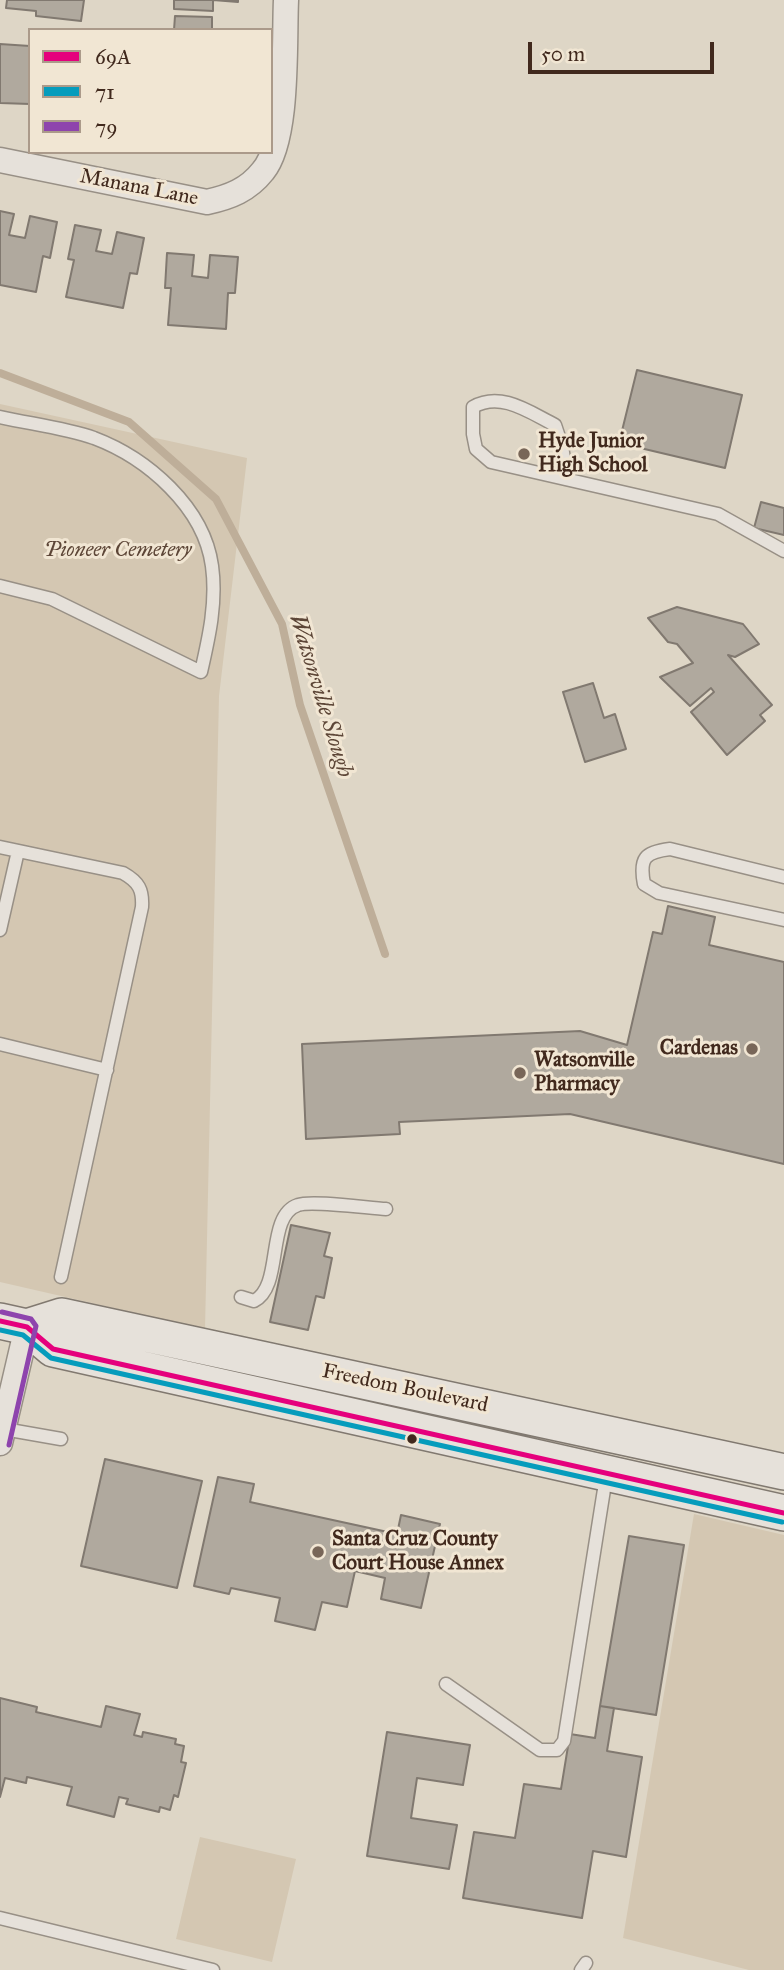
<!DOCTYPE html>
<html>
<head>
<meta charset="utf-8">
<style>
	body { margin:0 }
	#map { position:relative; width:784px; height:1970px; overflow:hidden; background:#ded6c6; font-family:"IM FELL Great Primer",serif }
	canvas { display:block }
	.legend { position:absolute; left:28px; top:28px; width:245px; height:126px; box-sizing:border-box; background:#f1e6d3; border:2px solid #ab9a8a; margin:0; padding:9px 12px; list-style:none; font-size:21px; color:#41291d }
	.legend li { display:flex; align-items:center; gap:14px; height:35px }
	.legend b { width:35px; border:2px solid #ab9a8a }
	.scale { position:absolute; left:528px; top:42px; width:186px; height:32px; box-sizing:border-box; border:4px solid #41291d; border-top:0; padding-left:9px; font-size:21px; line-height:24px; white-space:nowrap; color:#41291d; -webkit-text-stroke:5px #f1e6d3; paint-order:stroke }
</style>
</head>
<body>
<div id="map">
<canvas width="784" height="1970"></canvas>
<ul class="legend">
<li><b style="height:9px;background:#e5007d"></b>69A</li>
<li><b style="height:9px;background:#069cbc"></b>71</li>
<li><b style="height:9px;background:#8e44ad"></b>79</li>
</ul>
<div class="scale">50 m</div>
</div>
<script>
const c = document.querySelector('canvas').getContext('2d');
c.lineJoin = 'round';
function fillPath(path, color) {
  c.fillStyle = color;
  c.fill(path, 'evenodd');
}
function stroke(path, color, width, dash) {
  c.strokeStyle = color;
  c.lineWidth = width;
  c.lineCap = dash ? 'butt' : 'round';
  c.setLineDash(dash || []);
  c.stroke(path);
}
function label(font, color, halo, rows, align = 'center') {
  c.font = font + ' "IM FELL Great Primer",serif';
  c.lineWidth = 6;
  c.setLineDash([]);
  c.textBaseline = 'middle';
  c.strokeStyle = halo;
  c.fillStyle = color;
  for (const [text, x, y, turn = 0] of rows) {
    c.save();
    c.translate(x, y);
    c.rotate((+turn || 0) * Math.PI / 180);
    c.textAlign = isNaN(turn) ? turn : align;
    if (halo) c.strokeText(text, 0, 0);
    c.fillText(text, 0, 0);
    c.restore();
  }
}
const green = new Path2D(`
	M0,404L247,458L219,696L205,1329L0,1282Z
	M694,1514L784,1535V1970H749L623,1938Z
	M200,1837L296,1859L272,1962L176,1939Z`);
const stream = new Path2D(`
	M0,373L129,422L216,499L282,624L300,705L385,954`);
const building = new Path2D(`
	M7,0H84L81,21L36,16V11L6,8Z
	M174,0H238V2L213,0V11L174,9Z
	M175,16L212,17V29L230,30H174Z
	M0,44L30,46V104L0,103Z
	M0,211L14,214L9,235L25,238L30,216L57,222L50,258L43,256L36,292L0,285Z
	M75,225L101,230L96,251L112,254L117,232L144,238L137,274L130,273L123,308L66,297L74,260L68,259Z
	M167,253L194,255L192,276L208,278L210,255L238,257L235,293H228L226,329L168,325L171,288H165Z
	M637,370L742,395L725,468L619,443Z
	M761,502L784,508V535L754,528Z
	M677,607L743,624L759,644L735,657L728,655L772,705L760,715L765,721L727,755L691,712L714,692L711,688L690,706L660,677L693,663L677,644L668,642L648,618Z
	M593,683L604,718L615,714L626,749L585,762L563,692Z
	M668,906L715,917L709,945L784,962V1164L570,1114L399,1122L400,1134L306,1139L302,1044L580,1031L627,1045L653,932L662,934Z
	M291,1225L330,1233L324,1256L332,1258L324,1298L316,1296L308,1330L270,1322Z
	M105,1459L202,1481L177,1588L81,1566Z
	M218,1477L254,1484L250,1502L397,1534L401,1515L440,1524L421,1608L381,1599L385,1578L355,1571L347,1607L322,1602L315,1630L275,1621L280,1598L231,1588L229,1594L194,1586Z
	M629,1536L684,1545L656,1715L600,1706Z
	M0,1698L37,1707L36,1712L101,1727L106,1706L140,1714L134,1735L142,1737L143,1732L176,1739L175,1744L184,1746L181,1762L186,1763L178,1797L174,1795L170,1810L160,1807L159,1812L126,1804L128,1799L119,1797L114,1817L67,1805L72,1787L27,1777L26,1783L5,1778L0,1797Z
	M600,1706L614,1708L607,1751L642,1757L626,1857L593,1851L582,1918L463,1898L474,1832L515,1838L524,1784L561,1789L570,1734L595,1738Z
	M387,1732L470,1745L463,1785L417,1778L411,1818L457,1825L449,1869L367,1856Z`);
const lane = new Path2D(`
	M0,417C31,424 65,428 94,438C147,458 204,507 212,566C217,602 209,637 201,672L52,599L0,586
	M567,479L562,446L555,425C529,412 501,391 473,407V434L476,449L491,462L718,514L784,551
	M0,847L123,873C139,882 143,890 142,907L61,1277
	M784,877L670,849C645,852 639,858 644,884L659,893L784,920
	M0,930L18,851
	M0,1044L107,1070
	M241,1297L254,1301C284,1286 265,1216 298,1205C311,1200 368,1208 386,1209
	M4,1429L61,1439
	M446,1684L540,1750H557L564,1741L606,1477
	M0,1918L213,1970
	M581,1970L586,1963`);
const street = new Path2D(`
	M0,160L207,202C230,197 248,190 263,171C289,140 284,42 286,0
	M0,1443L27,1327`);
const secondary = new Path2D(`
	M0,1321L27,1327L53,1349L784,1513
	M27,1327L62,1316L784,1472`);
const bus1 = new Path2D(`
	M0,1321L27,1327L53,1349L784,1513`);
const bus2 = new Path2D(`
	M0,1330L23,1335L51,1358L782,1522`);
const bus3 = new Path2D(`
	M2,1312L31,1319L36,1326L9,1445`);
const markers = [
	[524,454,7,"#786658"],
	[752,1049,7,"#786658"],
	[520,1073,7,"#786658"],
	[412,1439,6,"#41291d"],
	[318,1552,7,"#786658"]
];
const streetNames = [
	["Manana Lane",139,188,11],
	["Freedom Boulevard",405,1389,12]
];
const poiNames = [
	["Hyde Junior",538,442],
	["High School",538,466],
	["Cardenas",738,1049,"right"],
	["Watsonville",534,1061],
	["Pharmacy",534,1085],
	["Santa Cruz County",332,1540],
	["Court House Annex",332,1564]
];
const parkNames = [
	["Pioneer Cemetery",118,551]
];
const waterNames = [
	["Watsonville Slough",320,696,73]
];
fillPath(green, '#d4c7b2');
stroke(stream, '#beae99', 8);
fillPath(building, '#b0a99e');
stroke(building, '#817970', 2);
stroke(lane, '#989086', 15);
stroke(street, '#989086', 27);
stroke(secondary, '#817970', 38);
stroke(lane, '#e6e1da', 12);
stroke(street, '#e6e1da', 24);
stroke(secondary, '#e6e1da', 35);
stroke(bus1, '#e5007d', 5);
stroke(bus2, '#069cbc', 5);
stroke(bus3, '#8e44ad', 5);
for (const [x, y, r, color] of markers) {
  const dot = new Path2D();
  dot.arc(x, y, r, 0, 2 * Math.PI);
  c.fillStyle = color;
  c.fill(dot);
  stroke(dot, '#f1e6d3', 2.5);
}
label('21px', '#41291d', '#f1e6d3', streetNames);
label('bold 21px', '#41291d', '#f1e6d3', poiNames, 'left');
label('italic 21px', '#5d4637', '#f1e6d3', parkNames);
label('italic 23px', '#5d4637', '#f1e6d3', waterNames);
</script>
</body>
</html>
